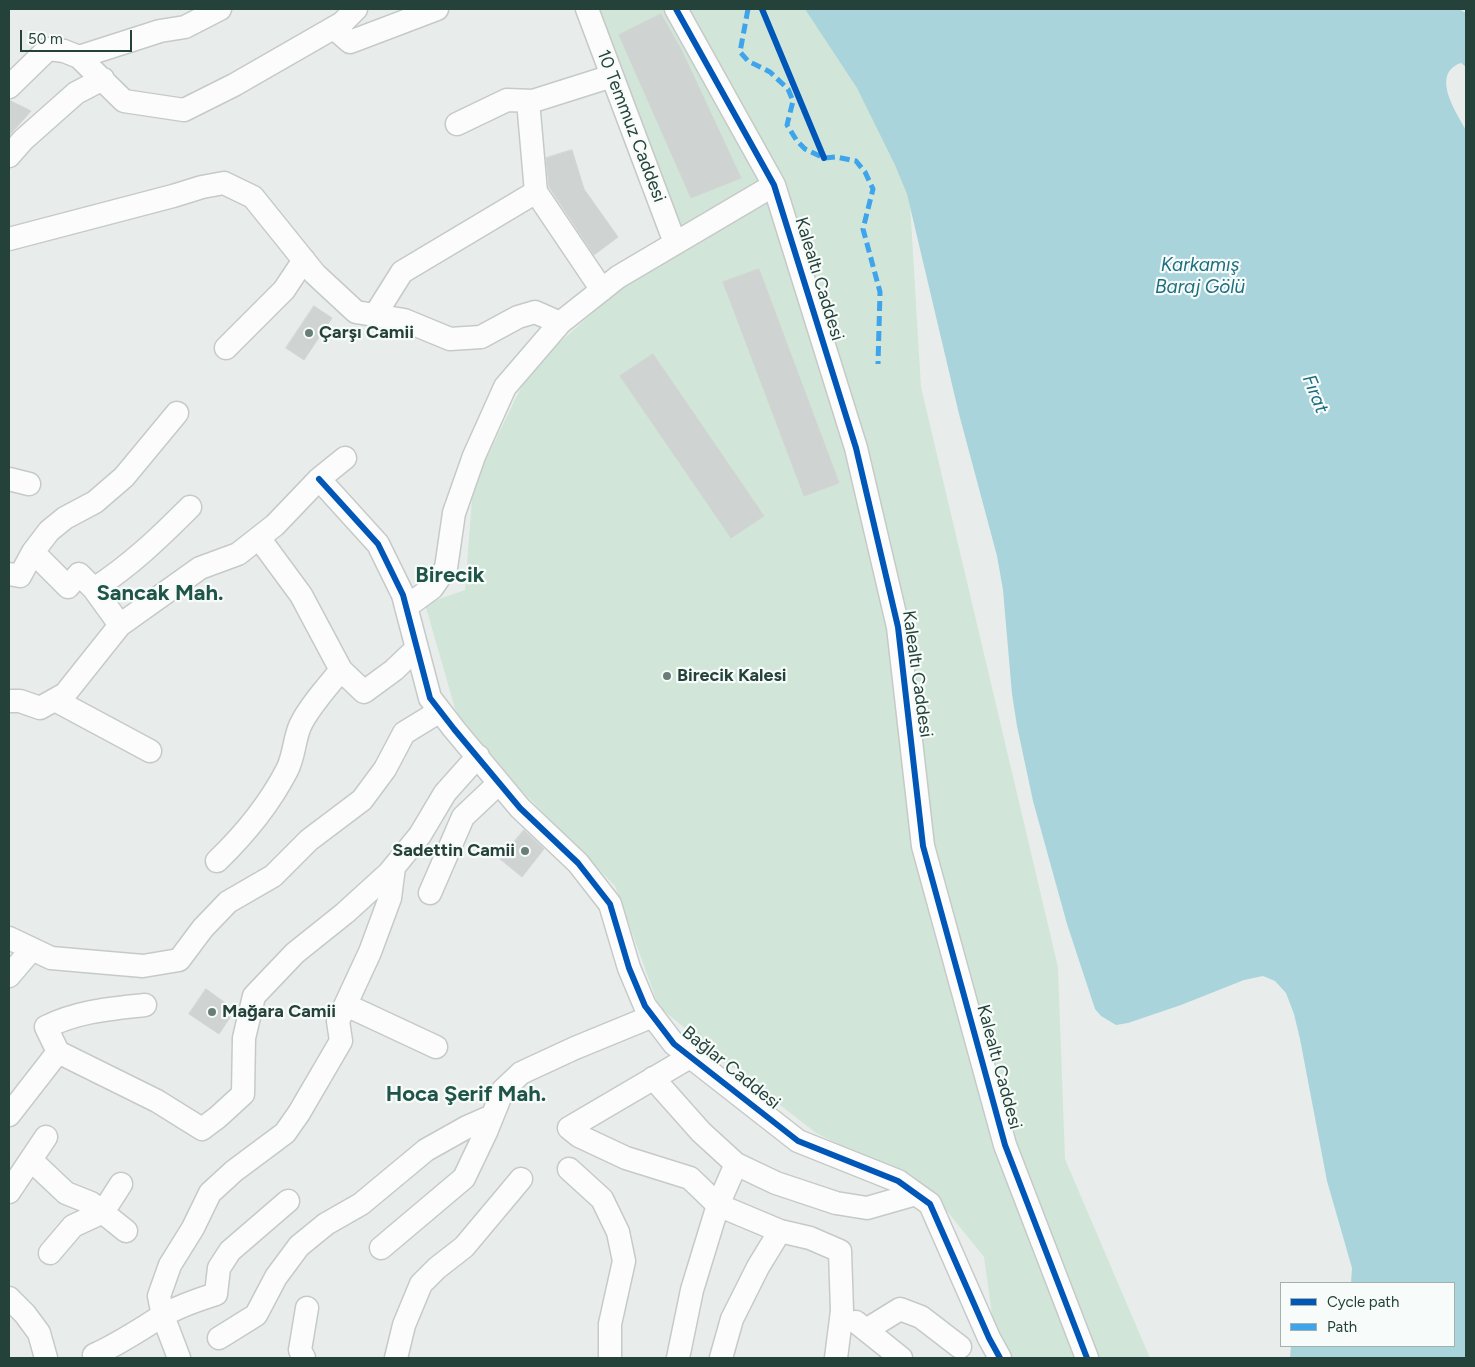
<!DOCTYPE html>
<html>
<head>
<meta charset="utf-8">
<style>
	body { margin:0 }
	#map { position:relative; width:1475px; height:1367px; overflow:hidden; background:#e8edeb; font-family:Figtree,sans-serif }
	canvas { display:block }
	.frame { position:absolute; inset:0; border:10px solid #24423a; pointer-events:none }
	.legend { position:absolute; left:1280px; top:1282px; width:175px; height:65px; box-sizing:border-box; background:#f7fbf9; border:1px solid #a3b1ad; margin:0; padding:6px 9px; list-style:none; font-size:15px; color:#24423a }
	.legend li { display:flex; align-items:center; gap:10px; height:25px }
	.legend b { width:25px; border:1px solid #a3b1ad }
	.scale { position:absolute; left:20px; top:30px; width:112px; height:22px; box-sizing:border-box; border:2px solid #24423a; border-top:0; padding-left:6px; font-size:15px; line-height:18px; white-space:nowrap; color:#24423a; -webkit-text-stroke:4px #f7fbf9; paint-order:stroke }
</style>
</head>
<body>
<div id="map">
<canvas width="1475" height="1367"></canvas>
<div class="frame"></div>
<ul class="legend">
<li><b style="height:6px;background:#0057b8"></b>Cycle path</li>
<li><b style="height:6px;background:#3ea4ec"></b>Path</li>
</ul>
<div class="scale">50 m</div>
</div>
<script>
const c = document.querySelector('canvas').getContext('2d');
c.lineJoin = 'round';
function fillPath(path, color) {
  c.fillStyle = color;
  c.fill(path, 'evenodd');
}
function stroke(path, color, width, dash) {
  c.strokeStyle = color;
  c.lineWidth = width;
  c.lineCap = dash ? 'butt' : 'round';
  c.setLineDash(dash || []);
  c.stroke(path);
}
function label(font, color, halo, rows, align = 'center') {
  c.font = font + ' Figtree,sans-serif';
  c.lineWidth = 4.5;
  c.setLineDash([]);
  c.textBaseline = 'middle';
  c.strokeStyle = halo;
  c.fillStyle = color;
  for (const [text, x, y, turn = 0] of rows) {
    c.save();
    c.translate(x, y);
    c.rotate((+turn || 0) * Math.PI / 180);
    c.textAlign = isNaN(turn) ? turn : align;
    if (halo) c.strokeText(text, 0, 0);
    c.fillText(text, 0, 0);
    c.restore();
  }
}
const green = new Path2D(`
	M585,9H870L906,136L921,387L1058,967L1065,1159L1150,1358H998L984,1257L929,1189L816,1133L757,1087L659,1007L615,886L521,790L456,712L425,604L465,590L473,486L530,369L684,231Z`);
const water = new Path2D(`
	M805,9H1459L1466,13V67L1461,63C1430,74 1456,112 1466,130V1358H1290L1291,1346H1454V1283H1351L1352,1268L1327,1181L1300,1039L1294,1014L1286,993L1275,981L1263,976L1244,980L1181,1005L1128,1023L1116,1025L1101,1016L1095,1009L1067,924L1033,801L1017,726L1012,694L1003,590L997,556L959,414L907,194L895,165L857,88Z`);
const building = new Path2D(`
	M661,14L682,51L741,178L691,198L619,35Z
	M9,100L31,111L9,136Z
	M572,150L584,189L618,237L594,255L549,187L546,158Z
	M759,269L839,483L804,496L723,282Z
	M314,306L332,318L304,360L286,348Z
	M653,354L764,516L731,538L620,376Z
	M524,830L544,849L522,877L500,859Z
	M206,989L235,1010L219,1034L189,1014Z`);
const minor = new Path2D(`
	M587,9L675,243
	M676,9L774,185L856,448L898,627L923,846L1005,1145L1087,1358
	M334,28L350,42L437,9
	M79,57L160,31L185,27L220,9
	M9,87L48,49L64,51L79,57L124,101L184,110L234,85L342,23L356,9
	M528,101L536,192L602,290
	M457,124L507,100L533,101L612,76
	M9,156L23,140L76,93L103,79
	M9,239L173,196L202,187L224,183L253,197L315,274L356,312L404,320L450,339L481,337L518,317L535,312L560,323
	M375,315L402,272L536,192
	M226,348L284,290L304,260
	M9,479L29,484
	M319,479L378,544L403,595L430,698L454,729L520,808L578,863L610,904L629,968L645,1006L674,1044L798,1141L898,1181L930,1204L989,1338L1000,1358
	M259,538L301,595L341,670
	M33,552L49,531L65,518L95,502L124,477L177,413
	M9,574L20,576L33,552L68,587L79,574L94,589L120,625
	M94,589C131,565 159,538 190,507
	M406,607L432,588L446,568L454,513L474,456L505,387L560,323L618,277L774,185
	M55,700L150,751
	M9,701H20L40,708L65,694L120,625L200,568L238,554L275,525L319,479L345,458
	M217,861C245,834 269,805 287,770C294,757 294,740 300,726C308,708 328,686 341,670L364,692L394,670L416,649
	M430,893L463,817L499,783
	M9,938L51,958L143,966L179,960L203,928L228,902L273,876L309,840L362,800L385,769L404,733L440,711
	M9,976L32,949
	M346,1005L436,1047
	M58,1052L46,1027C79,1011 109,1009 145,1005
	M690,1057L569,1128L579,1136L626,1158L690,1178L718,1205L780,1231L810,1238L840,1251L842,1311L836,1358
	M653,1078L701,1132L736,1164L776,1183L836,1203L867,1208L916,1194
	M9,1115L58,1052L157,1101L202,1129L218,1117L243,1094L244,1038L254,996L295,953L345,913L389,873L420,835L445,793L478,756
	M31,1160L66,1193L91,1203L126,1231
	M569,1169L602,1199L618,1232L624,1261L610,1324V1358
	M9,1192L46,1137
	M381,1248L464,1178L486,1132L503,1090L521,1073L575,1048L653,1016
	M50,1253L73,1226L103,1212L121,1184
	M9,1298L25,1314L39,1333L46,1358
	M856,1322L901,1358
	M866,1330L900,1309L921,1317L960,1347
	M219,1338L256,1315L276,1277L299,1246L326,1224L361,1204L426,1150L467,1127L492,1116
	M94,1355C119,1344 139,1330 162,1316C179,1306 197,1300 216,1294L219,1268L230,1251L288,1201
	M179,1358L163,1316L159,1296L170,1265L193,1228L210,1193L234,1171L285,1133L299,1113L341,1041L338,1021L370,952L390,898L394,867
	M304,1358L300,1350L307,1308
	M396,1358L404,1325L421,1284L437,1268L464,1247L521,1179
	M678,1358L692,1290L718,1205L736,1164
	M721,1358L732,1319L758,1267L780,1231`);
const quiet = new Path2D(`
	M748,9L740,52L748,61L770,72L788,89L793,101L787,125L797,141L805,149L824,158L836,157L856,161L865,172L873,189L863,229L880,292L878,364`);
const cycleway = new Path2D(`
	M676,9L774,185L856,448L898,627L923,846L1005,1145L1087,1358
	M762,9L824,158
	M319,479L378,544L403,595L430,698L454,729L520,808L578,863L610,904L629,968L645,1006L674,1044L798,1141L898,1181L930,1204L989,1338L1000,1358`);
const markers = [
	[309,333,5,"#697e78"],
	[667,676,5,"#697e78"],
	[525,851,5,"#697e78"],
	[212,1012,5,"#697e78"]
];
const streetNames = [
	["10 Temmuz Caddesi",631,126,69],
	["Kalealtı Caddesi",819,279,73],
	["Kalealtı Caddesi",917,674,82],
	["Kalealtı Caddesi",999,1067,75],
	["Bağlar Caddesi",731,1068,39]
];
const poiNames = [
	["Çarşı Camii",319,333],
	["Birecik Kalesi",677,676],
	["Sadettin Camii",515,851,"right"],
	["Mağara Camii",222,1012]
];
const waterNames = [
	["Karkamış",1200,265],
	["Baraj Gölü",1200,287],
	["Fırat",1315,394,68]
];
const districtNames = [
	["Birecik",450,576],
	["Sancak Mah.",160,594],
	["Hoca Şerif Mah.",466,1095]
];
fillPath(green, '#d1e6d8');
fillPath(water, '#a9d4db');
fillPath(building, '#cfd4d2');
stroke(building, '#d1d6d4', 1);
stroke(minor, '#c5cac8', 25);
stroke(minor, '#fcfcfc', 22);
stroke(quiet, '#3ea4ec', 5, [10, 5]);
stroke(cycleway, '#0057b8', 6);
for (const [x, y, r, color] of markers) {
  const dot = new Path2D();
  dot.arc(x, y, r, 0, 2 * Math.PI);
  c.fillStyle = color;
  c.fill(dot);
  stroke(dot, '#f7fbf9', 2);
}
label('18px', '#24423a', '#f7fbf9', streetNames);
label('bold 18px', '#24423a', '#f7fbf9', poiNames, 'left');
label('italic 19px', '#1c6f80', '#f7fbf9', waterNames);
label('bold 22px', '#1f5548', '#f7fbf9', districtNames);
</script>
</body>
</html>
